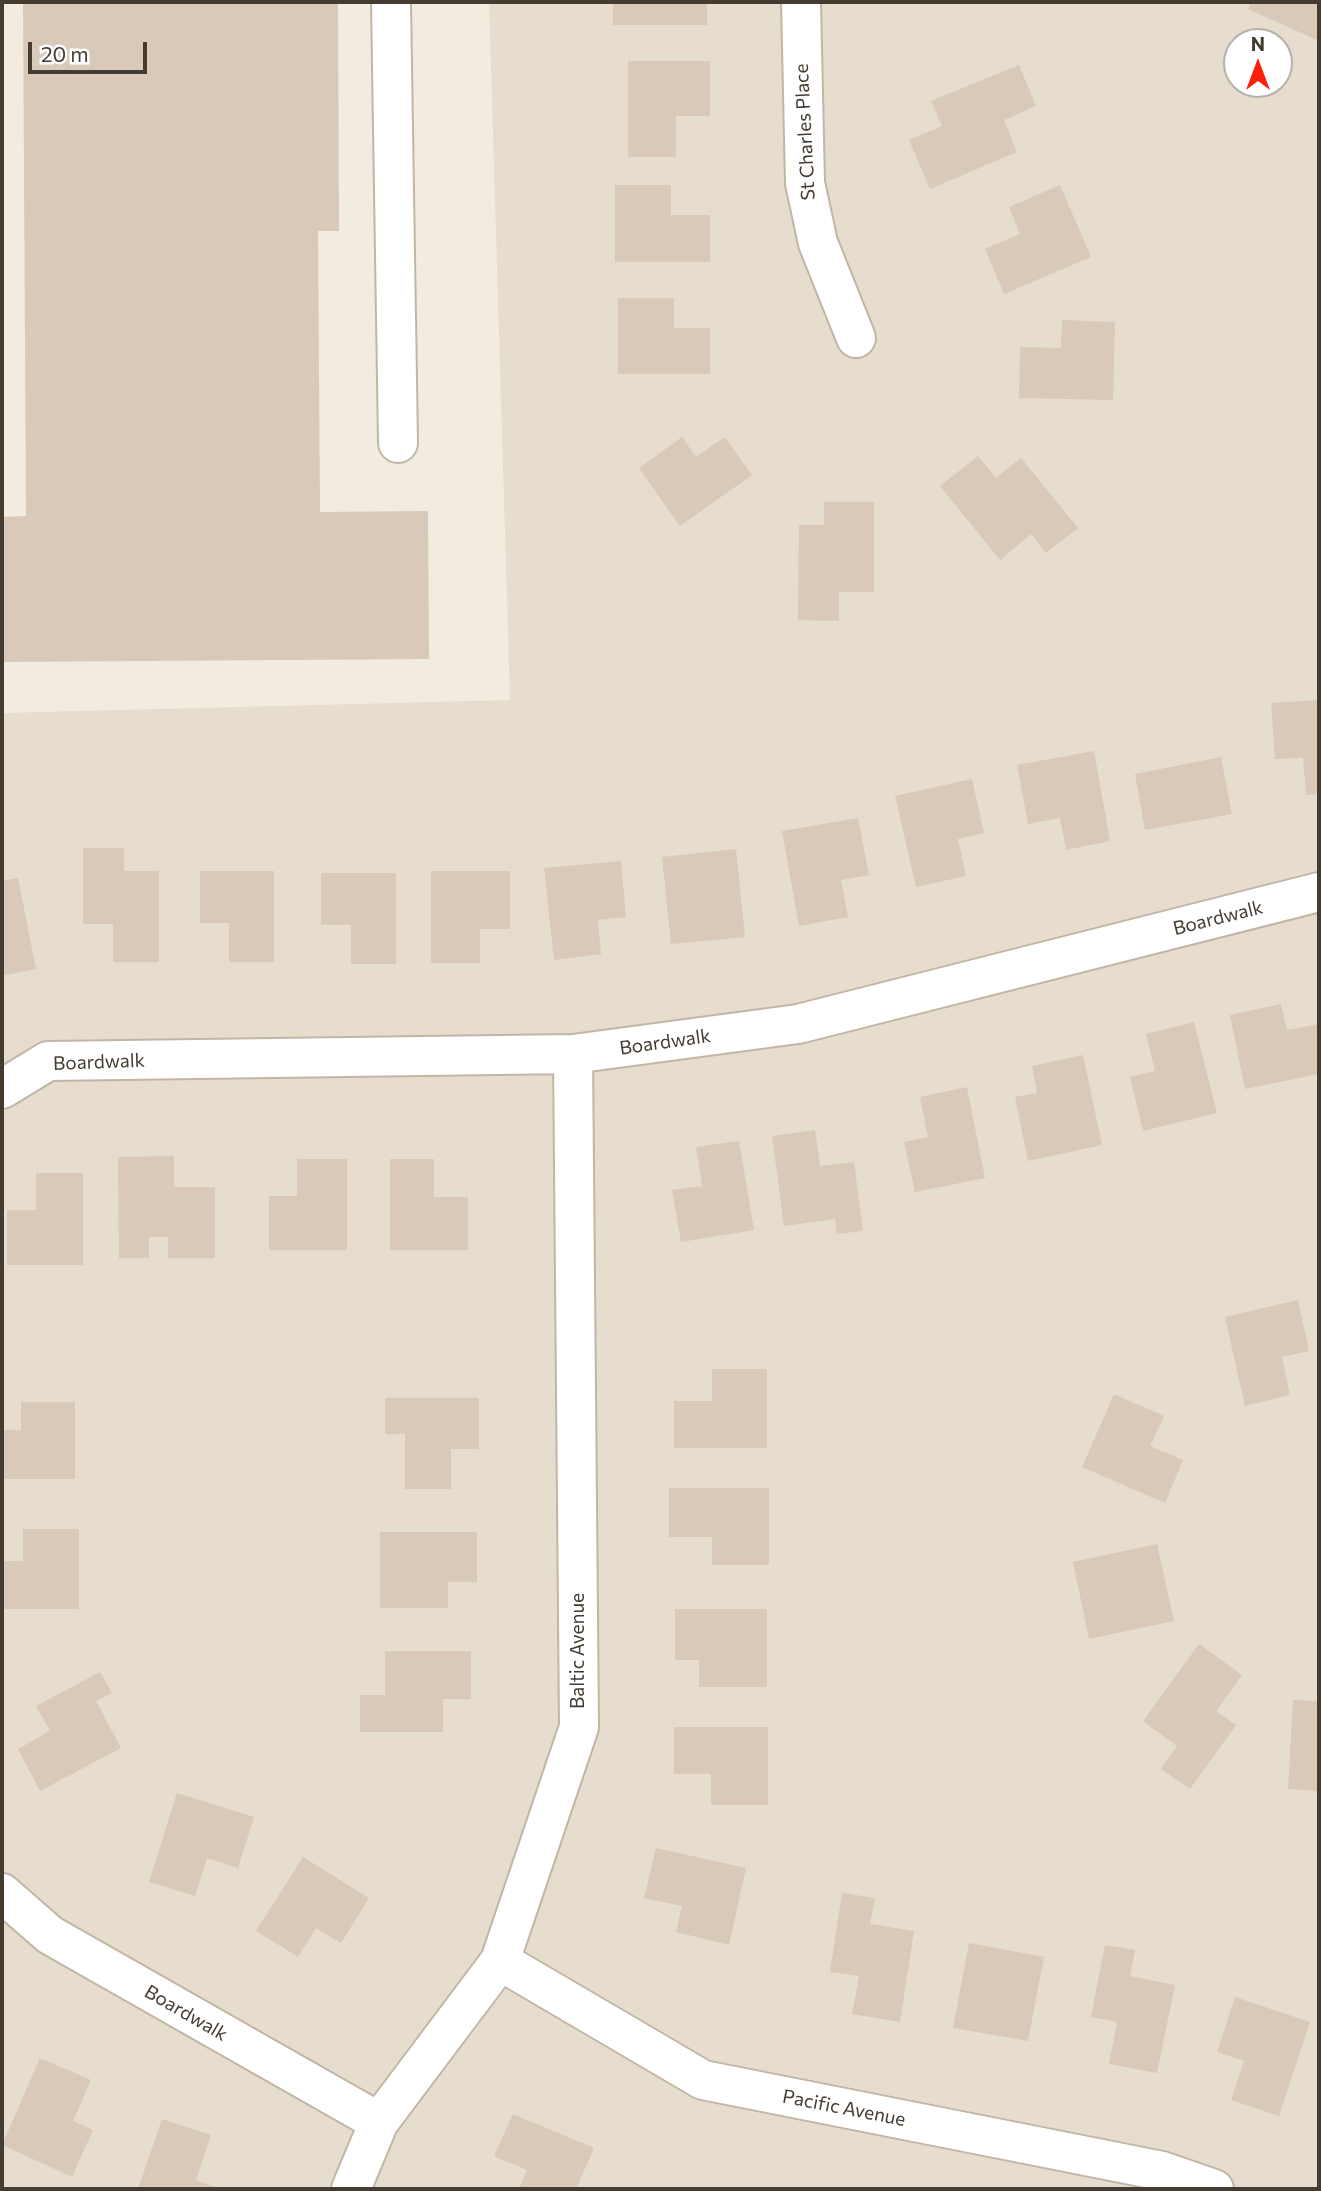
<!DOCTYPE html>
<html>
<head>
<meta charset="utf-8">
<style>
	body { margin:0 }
	#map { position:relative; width:1321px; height:2191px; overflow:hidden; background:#f2ece0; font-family:Commissioner,sans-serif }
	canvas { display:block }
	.frame { position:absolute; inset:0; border:4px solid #443b31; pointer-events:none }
	.north { position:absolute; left:1223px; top:28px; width:70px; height:70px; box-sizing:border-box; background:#fff; border:2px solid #b4b1ad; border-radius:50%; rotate:0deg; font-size:19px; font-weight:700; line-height:28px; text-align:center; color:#443b31 }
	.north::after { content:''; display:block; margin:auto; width:24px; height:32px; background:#ff200b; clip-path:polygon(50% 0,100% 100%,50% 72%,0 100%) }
	.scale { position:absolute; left:28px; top:42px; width:119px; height:32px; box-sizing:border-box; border:4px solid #443b31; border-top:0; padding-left:9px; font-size:21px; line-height:24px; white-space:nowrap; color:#443b31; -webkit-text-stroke:5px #fff; paint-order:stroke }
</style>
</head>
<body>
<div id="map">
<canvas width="1321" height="2191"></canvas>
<div class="frame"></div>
<div class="north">N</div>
<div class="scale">20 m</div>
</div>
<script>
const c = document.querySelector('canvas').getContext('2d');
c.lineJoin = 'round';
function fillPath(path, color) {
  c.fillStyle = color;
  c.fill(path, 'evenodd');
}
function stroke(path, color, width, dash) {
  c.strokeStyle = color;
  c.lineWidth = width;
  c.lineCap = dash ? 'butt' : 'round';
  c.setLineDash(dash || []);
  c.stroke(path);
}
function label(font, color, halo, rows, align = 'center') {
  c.font = font + ' Commissioner,sans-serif';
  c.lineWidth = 5;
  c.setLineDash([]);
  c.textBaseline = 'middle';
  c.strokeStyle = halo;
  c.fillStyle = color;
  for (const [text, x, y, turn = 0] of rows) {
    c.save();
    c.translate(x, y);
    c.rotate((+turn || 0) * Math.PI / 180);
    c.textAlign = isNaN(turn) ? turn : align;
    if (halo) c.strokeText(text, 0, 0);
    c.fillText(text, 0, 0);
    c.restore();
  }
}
const residential = new Path2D(`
	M489,2H1319V2189H2V713L510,700ZM1237,42H1279V84H1237Z`);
const building = new Path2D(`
	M23,2H338L339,231H318L320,512L428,511L429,659L2,662V517L26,516Z
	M613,2H707V25H613Z
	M1251,2H1319V41L1248,9Z
	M628,61H710V116H676V157H628Z
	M1019,65L1036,106L1004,120L1017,152L930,189L909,140L942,126L931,101Z
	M615,185H671V215H710V262H615Z
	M1060,185L1091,257L1004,294L985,249L1020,234L1009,207Z
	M618,298H674V328H710V374H618Z
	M1062,320L1115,322L1113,400L1019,398L1020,347L1061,348Z
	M682,437L696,457L725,437L752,475L680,526L639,468Z
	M978,456L996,478L1021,458L1078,528L1046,553L1031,534L1000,560L940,486Z
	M824,502H874V592H839V621L798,620L799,525H824Z
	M1319,700V794L1306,795L1303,758L1275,759L1271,703Z
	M1094,751L1110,841L1066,850L1060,818L1028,824L1017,765Z
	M1221,757L1232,814L1145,830L1135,774Z
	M972,779L984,833L958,839L966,876L916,887L895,796Z
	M858,818L869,875L841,880L848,917L799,926L782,831Z
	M83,848H124V871H159V962H113V924H83Z
	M736,849L745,937L671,944L662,857Z
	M621,861L626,917L598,920L601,954L554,960L544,868Z
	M200,871H274V962H229V923H200Z
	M431,871H510V929H480V963H431Z
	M321,873H396V964H351V925H321Z
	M18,878L36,969L2,976V881Z
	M1281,1004L1287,1030L1319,1024V1074L1245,1089L1230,1015Z
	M1194,1022L1217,1113L1143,1131L1130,1077L1155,1071L1146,1034Z
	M1083,1055L1102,1145L1028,1161L1015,1097L1037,1093L1032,1066Z
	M967,1087L985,1178L915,1192L904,1142L928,1137L920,1097Z
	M815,1130L820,1166L854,1162L863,1231L837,1234L835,1219L784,1226L772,1136Z
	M739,1141L754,1230L681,1242L672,1190L702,1186L696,1147Z
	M174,1156V1187H215V1258H168V1237H149V1258H119L118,1157Z
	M297,1159H347V1250H269V1196H297Z
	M390,1159H434V1197H468V1250H390Z
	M36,1173H83V1265H7V1210H36Z
	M1298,1300L1309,1351L1282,1357L1290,1395L1245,1406L1225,1317Z
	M712,1369H767V1448H674V1401H712Z
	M1114,1394L1164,1416L1150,1446L1183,1460L1165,1503L1082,1467Z
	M385,1398H479V1449H451V1489H405V1434H385Z
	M21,1402H75V1479H2V1430H21Z
	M669,1488H769V1565H712V1537H669Z
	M23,1529H79V1609H2V1561H23Z
	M380,1532H477V1582H448V1608H380Z
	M1157,1544L1174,1621L1089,1639L1073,1562Z
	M675,1609H767V1687H699V1660H675Z
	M1199,1644L1242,1675L1216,1711L1236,1725L1190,1789L1161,1769L1177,1746L1143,1721Z
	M385,1651H471V1699H443V1732H360V1695H385Z
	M100,1672L112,1693L96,1701L121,1748L40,1791L18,1749L50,1731L36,1706Z
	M1293,1700L1319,1701V1791L1288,1789Z
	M674,1727H768V1805H711V1774H674Z
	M177,1793L254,1817L238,1868L207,1858L195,1896L149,1882Z
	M656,1848L746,1868L729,1945L676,1932L682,1906L644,1898Z
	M303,1857L369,1898L341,1943L316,1928L298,1957L256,1931Z
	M842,1893L875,1898L870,1924L914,1931L900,2022L852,2014L859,1976L830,1972Z
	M969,1943L1044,1957L1028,2041L953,2028Z
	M1105,1945L1135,1950L1130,1976L1175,1985L1157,2073L1109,2064L1117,2022L1091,2017Z
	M1235,1997L1310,2022L1279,2116L1231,2100L1244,2061L1217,2052Z
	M40,2058L91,2080L73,2121L93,2130L72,2177L2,2145Z
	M513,2114L594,2148L576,2189H519L527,2170L494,2156Z
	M162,2119L211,2135L196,2180L221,2189H138Z`);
const minor = new Path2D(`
	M391,2L398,443
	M801,2L805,183L818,243L856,338
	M2,1089L48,1061L573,1054L798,1024L1319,892
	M2,1893L50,1935L379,2122
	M500,1961L703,2080L1162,2171L1214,2189
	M351,2189L379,2122L500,1961L579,1727L573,1054`);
const streetNames = [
	["St Charles Place",805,132,-93],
	["Boardwalk",1218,918,-14],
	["Boardwalk",665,1042,-8],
	["Boardwalk",99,1062,-2],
	["Baltic Avenue",578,1651,-90],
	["Boardwalk",186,2013,30],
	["Pacific Avenue",844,2108,11]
];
fillPath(residential, '#e7ddce');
fillPath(building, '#d8c9b8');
stroke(minor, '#c1b6a5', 42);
stroke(minor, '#fff', 38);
label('19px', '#443b31', '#fff', streetNames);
</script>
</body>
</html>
